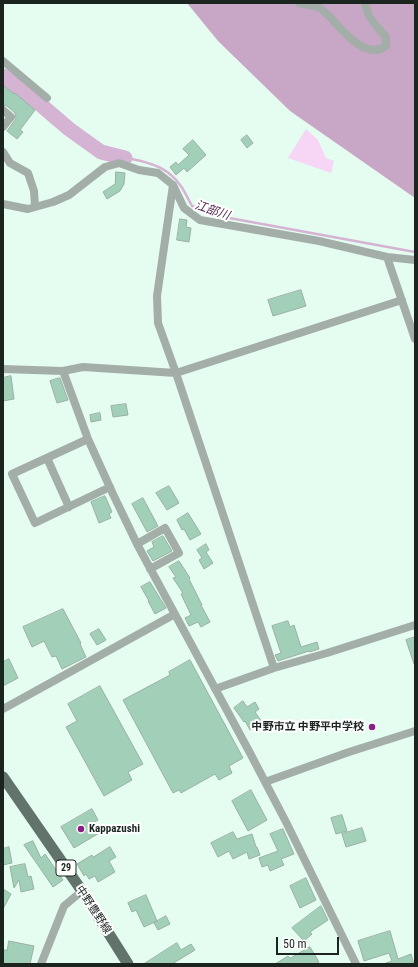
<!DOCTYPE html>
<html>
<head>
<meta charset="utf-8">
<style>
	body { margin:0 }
	#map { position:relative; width:418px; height:967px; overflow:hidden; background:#e5fdf0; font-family:"Roboto Condensed",sans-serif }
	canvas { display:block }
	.frame { position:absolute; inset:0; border:4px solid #1b241f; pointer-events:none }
	.scale { position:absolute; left:276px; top:937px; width:63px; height:18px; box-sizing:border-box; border:2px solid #1b241f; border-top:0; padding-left:5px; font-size:12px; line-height:14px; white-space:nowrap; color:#1b241f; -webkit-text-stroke:3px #fff; paint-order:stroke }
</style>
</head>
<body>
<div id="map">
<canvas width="418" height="967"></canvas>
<div class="frame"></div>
<div class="scale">50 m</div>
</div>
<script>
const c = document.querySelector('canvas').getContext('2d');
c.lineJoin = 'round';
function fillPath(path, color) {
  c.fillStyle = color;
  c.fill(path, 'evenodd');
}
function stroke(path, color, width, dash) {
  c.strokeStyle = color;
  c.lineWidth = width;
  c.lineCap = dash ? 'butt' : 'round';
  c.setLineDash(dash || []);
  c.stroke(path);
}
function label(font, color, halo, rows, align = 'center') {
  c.font = font + ' "Roboto Condensed","Noto Sans JP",sans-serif';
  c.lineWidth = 4;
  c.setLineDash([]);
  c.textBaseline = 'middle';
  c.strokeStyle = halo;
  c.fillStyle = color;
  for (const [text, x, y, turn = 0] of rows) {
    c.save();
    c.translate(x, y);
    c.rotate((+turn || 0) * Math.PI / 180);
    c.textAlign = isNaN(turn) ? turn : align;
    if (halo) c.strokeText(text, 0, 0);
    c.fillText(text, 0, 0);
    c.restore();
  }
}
const green = new Path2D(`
	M306,129L318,140L326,158L334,161L331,173L288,158Z`);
const forest = new Path2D(`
	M187,3H415V198L290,111L218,41Z`);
const stream = new Path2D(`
	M125,158C139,160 160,165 171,175C181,183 186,195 192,206L207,212L224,217L415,252`);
const river = new Path2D(`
	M3,76L41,105L69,129L101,152L125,158`);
const building = new Path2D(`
	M3,85L14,94L15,93L35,110L20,130L23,132L17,139L7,131L15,120L16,118L15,113L7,106L3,105Z
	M247,135L253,143L247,148L241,140Z
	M193,140L206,155L187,172L184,168L176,175L170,167L176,162L178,165L189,155L183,149Z
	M116,172L125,173L124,184L120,191L107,199L103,192L115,184Z
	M180,219L187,220L186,227L191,228L189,242L177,240Z
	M301,290L306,306L273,316L268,300Z
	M11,376L14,399L3,401V378Z
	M60,378L68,400L57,403L50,381Z
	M126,404L128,415L113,417L111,406Z
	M100,413L101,420L91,422L90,415Z
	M169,486L179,503L167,510L156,493Z
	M105,496L112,512L109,514L111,518L99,523L91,502Z
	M143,498L158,526L147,532L132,504Z
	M188,513L201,534L190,540L184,529L182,530L177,520Z
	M163,536L172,551L153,561L147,551L154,547L152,542Z
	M206,544L209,550L206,552L213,563L204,569L199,560L202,558L197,550Z
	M179,561L190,578L189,579L202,605H201L210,622L201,627L198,622L189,626L185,618L191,615L181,594L183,593L173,578L176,577L169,567Z
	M150,582L166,608L155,614L148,601H149L141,587Z
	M63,609L81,643L80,644L86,657L62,669L56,656L52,657L44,641L32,647L23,627Z
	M288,621L290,627L294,625L301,647L317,642L319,649L309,652V651L278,661L275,655L281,653L272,626Z
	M99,629L106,640L97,645L90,634Z
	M415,637V664H414L406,640Z
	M9,659L18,678L3,686V662Z
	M190,660L243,758L229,766L232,773L219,780L215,774L181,793L179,790L173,793L123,700L170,675L169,672Z
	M100,686L143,764L128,772L132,780L104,796L66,727L77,721L68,704Z
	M243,701L247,707L255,702L259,709L255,712L262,722L250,730L245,721L244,722L234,708Z
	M251,790L267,820L248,831L232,801Z
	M92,809L98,820L95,822L101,832L74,848L61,827Z
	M342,815L347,831L336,834L331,818Z
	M362,828L366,841L346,847L342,834Z
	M283,829L294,854L281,859L284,865L270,871L268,865L262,867L259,858L278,851L270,834Z
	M233,832L237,839L252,834L256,847H257L260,855L249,859L247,852L233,859L229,851L218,857L211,843Z
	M33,841L41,858L45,854L63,880L53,887L24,845Z
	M9,847L12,863L3,865V849Z
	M110,847L116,857L109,861L115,872L98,882L95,876L89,879L86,874L84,876L77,864L92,855L93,857Z
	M25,864L28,877L31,876L34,889L21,892L19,880L14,888L10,867Z
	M306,878L316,900L300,908L290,886Z
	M3,889L11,894L3,909Z
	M146,895L157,921L144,927L136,910L132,912L128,903Z
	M321,906L328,920L310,932L312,934L304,941L292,928Z
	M166,916L170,924L158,930L154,923Z
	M390,931L398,959L411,954L414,964H387L386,963L392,961L389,953L364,961L358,941Z
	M9,941L34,946L30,964H3V950H7Z
	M177,943L181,950L191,944L195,950L172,964H144Z
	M310,947L319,962L315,964H275L288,956L290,958Z`);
const minor = new Path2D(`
	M299,3C305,5 313,5 320,8C323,10 326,14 329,16C342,30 366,61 386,46V37L377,27L369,16L366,7L365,3
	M3,61L47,98
	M3,110L11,117L3,127
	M3,152L10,163L28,173L34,191L35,206
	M173,185L157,296L158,323L176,373L274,668
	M3,204L28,209L53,202L69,195L105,167L119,163L139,170L158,173L173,185L184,208L200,220L319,241L387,257L415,260
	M387,257L415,339
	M3,369L63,371L83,367L176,373L402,300
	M63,371L88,439L112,492L137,544L250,753L286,822L356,964
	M88,439L12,474L35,523L110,487
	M47,458L69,507
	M137,544L165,528L179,553L150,569
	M215,689L274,668L327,653L415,625
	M3,709L175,614
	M265,782L349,752L415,731
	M41,964L64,906L82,891`);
const major = new Path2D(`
	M3,777L82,891L128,964`);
const markers = [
	[372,727,4,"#871f86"],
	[81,829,4,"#871f86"]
];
const shields = [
	[66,868,20]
];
const shieldNames = [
	["29",66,868]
];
const poiNames = [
	["中野市立 中野平中学校",364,727],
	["Kappazushi",89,829,"left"]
];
const streetNames = [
	["中野豊野線",93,910,57]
];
const waterNames = [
	["江部川",212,211,19]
];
fillPath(green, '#f6d6f4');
fillPath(forest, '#c8a7c6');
stroke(stream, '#d5b3d3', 2.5);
stroke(river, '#d5b3d3', 15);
fillPath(building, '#a2cfb8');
stroke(building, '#9ab0a5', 1);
stroke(minor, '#a4aea9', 8);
stroke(major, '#61736a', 11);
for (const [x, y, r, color] of markers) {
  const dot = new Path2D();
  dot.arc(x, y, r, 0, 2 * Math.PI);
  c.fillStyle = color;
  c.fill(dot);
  stroke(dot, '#fff', 1.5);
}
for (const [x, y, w] of shields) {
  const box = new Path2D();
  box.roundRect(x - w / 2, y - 8, w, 16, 3);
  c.fillStyle = '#fff';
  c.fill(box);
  stroke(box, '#1b241f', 1);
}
label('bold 10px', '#1b241f', null, shieldNames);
label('bold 11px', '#1b241f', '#fff', poiNames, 'right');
label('11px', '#1b241f', '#fff', streetNames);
label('italic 12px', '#542a53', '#fff', waterNames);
</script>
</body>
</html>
